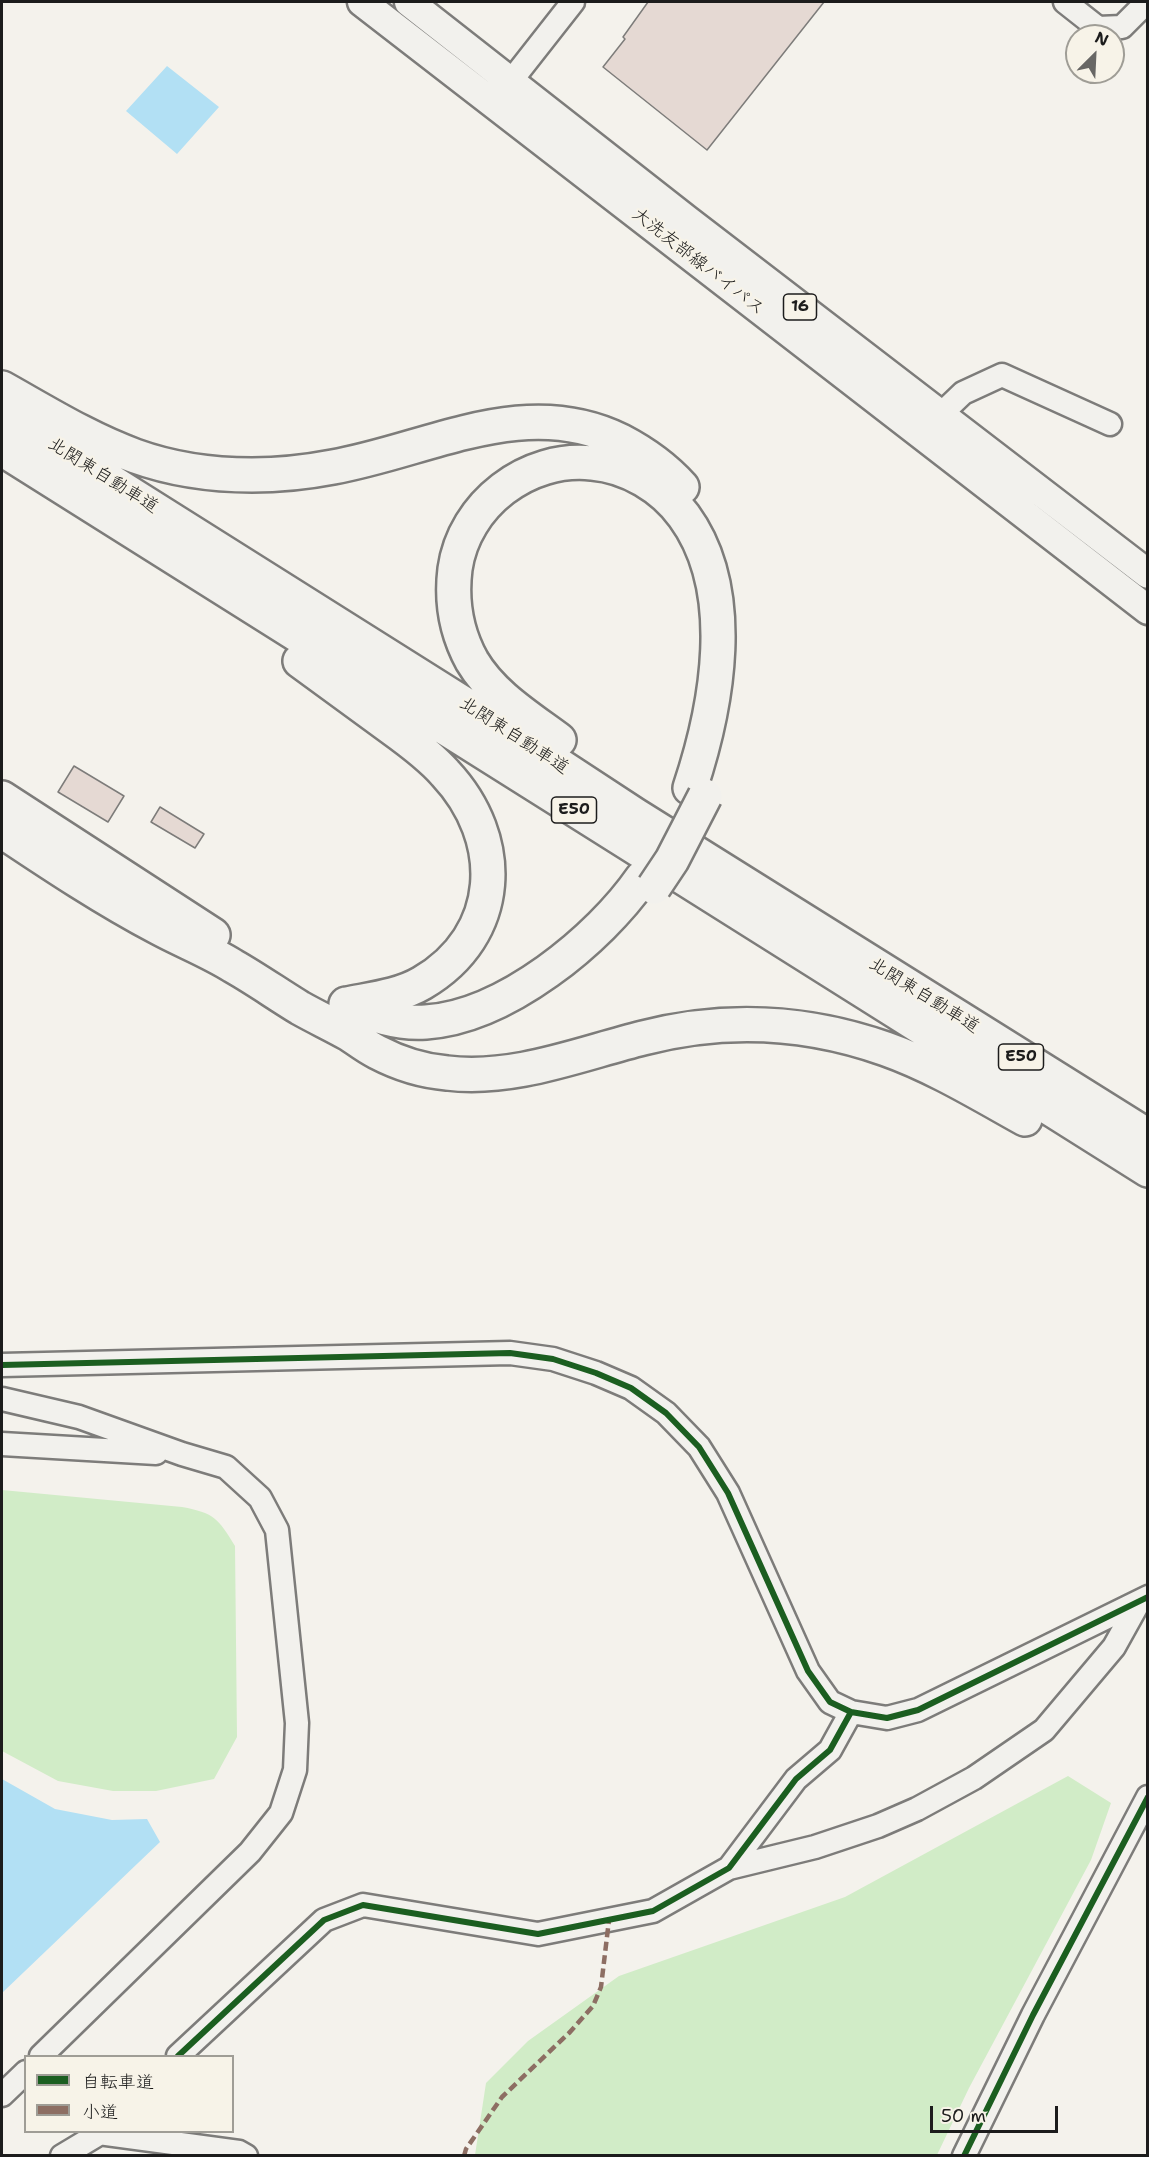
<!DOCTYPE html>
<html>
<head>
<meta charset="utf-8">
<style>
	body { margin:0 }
	#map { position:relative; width:1149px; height:2157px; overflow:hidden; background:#f4f2ec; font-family:"Shantell Sans","Klee One",sans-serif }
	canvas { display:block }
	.frame { position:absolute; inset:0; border:3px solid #1c1c1c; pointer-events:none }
	.legend { position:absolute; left:24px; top:2055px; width:210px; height:78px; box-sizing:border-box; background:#f7f3e8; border:2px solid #9f9d96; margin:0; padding:8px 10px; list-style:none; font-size:18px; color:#1c1c1c }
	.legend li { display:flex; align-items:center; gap:12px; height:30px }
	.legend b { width:30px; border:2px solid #9f9d96 }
	.north { position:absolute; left:1065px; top:24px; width:60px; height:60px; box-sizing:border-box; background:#f7f3e8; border:2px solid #9f9d96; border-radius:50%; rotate:24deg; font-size:16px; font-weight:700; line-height:24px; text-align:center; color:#1c1c1c }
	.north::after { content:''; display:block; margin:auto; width:21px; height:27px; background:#686765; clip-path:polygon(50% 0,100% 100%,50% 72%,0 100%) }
	.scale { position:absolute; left:930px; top:2106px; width:128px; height:27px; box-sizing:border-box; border:3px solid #1c1c1c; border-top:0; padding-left:8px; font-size:18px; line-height:21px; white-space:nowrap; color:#1c1c1c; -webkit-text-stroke:4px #f7f3e8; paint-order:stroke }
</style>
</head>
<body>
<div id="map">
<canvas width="1149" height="2157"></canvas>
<div class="frame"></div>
<ul class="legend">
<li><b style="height:8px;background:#1b5e20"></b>自転車道</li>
<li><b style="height:8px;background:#8d6e63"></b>小道</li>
</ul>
<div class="north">N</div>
<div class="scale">50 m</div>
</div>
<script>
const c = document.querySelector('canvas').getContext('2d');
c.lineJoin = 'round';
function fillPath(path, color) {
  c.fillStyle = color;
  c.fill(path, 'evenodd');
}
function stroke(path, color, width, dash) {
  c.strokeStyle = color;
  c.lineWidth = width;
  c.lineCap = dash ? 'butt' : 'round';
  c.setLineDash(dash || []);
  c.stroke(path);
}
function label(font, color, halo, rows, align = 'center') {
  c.font = font + ' "Shantell Sans","Klee One",sans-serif';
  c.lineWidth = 4.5;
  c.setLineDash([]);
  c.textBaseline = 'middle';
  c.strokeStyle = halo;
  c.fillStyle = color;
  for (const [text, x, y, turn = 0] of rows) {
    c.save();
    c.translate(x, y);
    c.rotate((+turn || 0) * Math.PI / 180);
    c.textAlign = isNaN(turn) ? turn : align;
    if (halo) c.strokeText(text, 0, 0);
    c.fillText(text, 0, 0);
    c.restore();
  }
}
const green = new Path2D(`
	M2,1490L182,1507C214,1513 218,1518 235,1546L237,1737L214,1779L156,1791H113L58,1781L2,1751Z
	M1068,1776L1111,1803L1091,1860L969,2088L937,2155H475L486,2083L528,2041L619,1976L845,1897Z`);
const water = new Path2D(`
	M167,66L219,107L177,154L126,111Z
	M2,1779L55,1809L112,1820L147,1819L160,1842L2,1993Z`);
const building = new Path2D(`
	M648,2H824L707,150L603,67L625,39L623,37Z
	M74,766L124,796L108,822L58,792Z
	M160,807L204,834L195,848L151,822Z`);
const minor = new Path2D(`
	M1065,2L1098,28L1122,27L1147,2
	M500,95L573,2
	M940,415L963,393L1002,375L1110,424
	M2,1365L510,1353L553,1359L596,1373L631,1388L666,1413L699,1447L728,1493L808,1671L830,1702L851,1712L887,1718L918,1710L1148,1597
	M2,1399L79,1417L182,1454L226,1467L260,1498L277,1530L297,1723L295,1770L281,1813L250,1852L41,2056
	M2,1444L156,1453
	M729,1868L815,1847L878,1826L917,1809L974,1778L1044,1730L1114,1647L1139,1602
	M178,2056L324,1920L363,1905L538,1934L653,1911L729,1868L796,1779L830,1750L851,1712
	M2,2095L26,2072
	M99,2133L239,2152L246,2156
	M62,2156L102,2132
	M964,2156L1033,2015L1148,1797`);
const major = new Path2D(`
	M362,2L1148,610
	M409,2L687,220L1148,574`);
const highway = new Path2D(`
	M2,388C45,412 88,439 135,456C171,469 214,475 252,475C279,475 307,472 333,467C429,450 525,393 621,441C644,453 664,467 682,487
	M2,413L507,731L635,815L1148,1136
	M2,449L1148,1170
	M300,661C331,684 362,706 393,729C411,742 430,756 445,773C507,839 504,935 422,983C400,996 372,999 347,1004
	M559,740C528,717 492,695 472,661C456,632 451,601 455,569C464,504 528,456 592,463C628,466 663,487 684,516C739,591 717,707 690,788
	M2,798L213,935
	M2,831C53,865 104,899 159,928C183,941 209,951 233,966C256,979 277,994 300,1008C316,1017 333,1025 349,1034C358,1040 367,1047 377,1052C398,1063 423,1071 447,1073C514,1081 579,1054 643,1038C724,1017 807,1021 886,1049C934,1066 980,1094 1025,1119
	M346,1004C373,1015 396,1024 426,1022C505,1017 599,940 642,878`);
const highwayBridge = new Path2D(`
	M654,887L672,860L705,796`);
const quiet = new Path2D(`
	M464,2156L466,2149L502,2097L570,2032L593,2006L601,1987L609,1920`);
const cycleway = new Path2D(`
	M2,1365L510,1353L553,1359L596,1373L631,1388L666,1413L699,1447L728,1493L808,1671L830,1702L851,1712L887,1718L918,1710L1148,1597
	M178,2056L324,1920L363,1905L538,1934L653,1911L729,1868L796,1779L830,1750L851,1712
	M964,2156L1033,2015L1148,1797`);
const shields = [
	[800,307,33],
	[574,810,45],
	[1021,1057,45]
];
const shieldNames = [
	["16",800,307],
	["E50",574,810],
	["E50",1021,1057]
];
const streetNames = [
	["大洗友部線バイパス",698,262,38],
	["北関東自動車道",103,476,32],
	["北関東自動車道",514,736,33],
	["北関東自動車道",924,996,32]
];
fillPath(green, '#d1ecc7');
fillPath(water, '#b2e0f4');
fillPath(building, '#e5d9d3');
stroke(building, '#7d7c7a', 1.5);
stroke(minor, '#7d7c7a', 27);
stroke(major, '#7d7c7a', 33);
stroke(highway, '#7d7c7a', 38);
stroke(minor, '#f2f1ed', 22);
stroke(major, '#f2f1ed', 28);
stroke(highway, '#f2f1ed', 33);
stroke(highwayBridge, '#7d7c7a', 38, []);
stroke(highwayBridge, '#f2f1ed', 33);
stroke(quiet, '#8d6e63', 4.5, [9, 4.5]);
stroke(cycleway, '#1b5e20', 6);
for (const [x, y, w] of shields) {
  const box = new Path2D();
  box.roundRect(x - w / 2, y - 13, w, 26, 4.5);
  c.fillStyle = '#f7f3e8';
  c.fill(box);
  stroke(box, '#1c1c1c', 1.5);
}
label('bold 16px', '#1c1c1c', null, shieldNames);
label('18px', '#1c1c1c', '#f7f3e8', streetNames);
</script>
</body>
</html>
